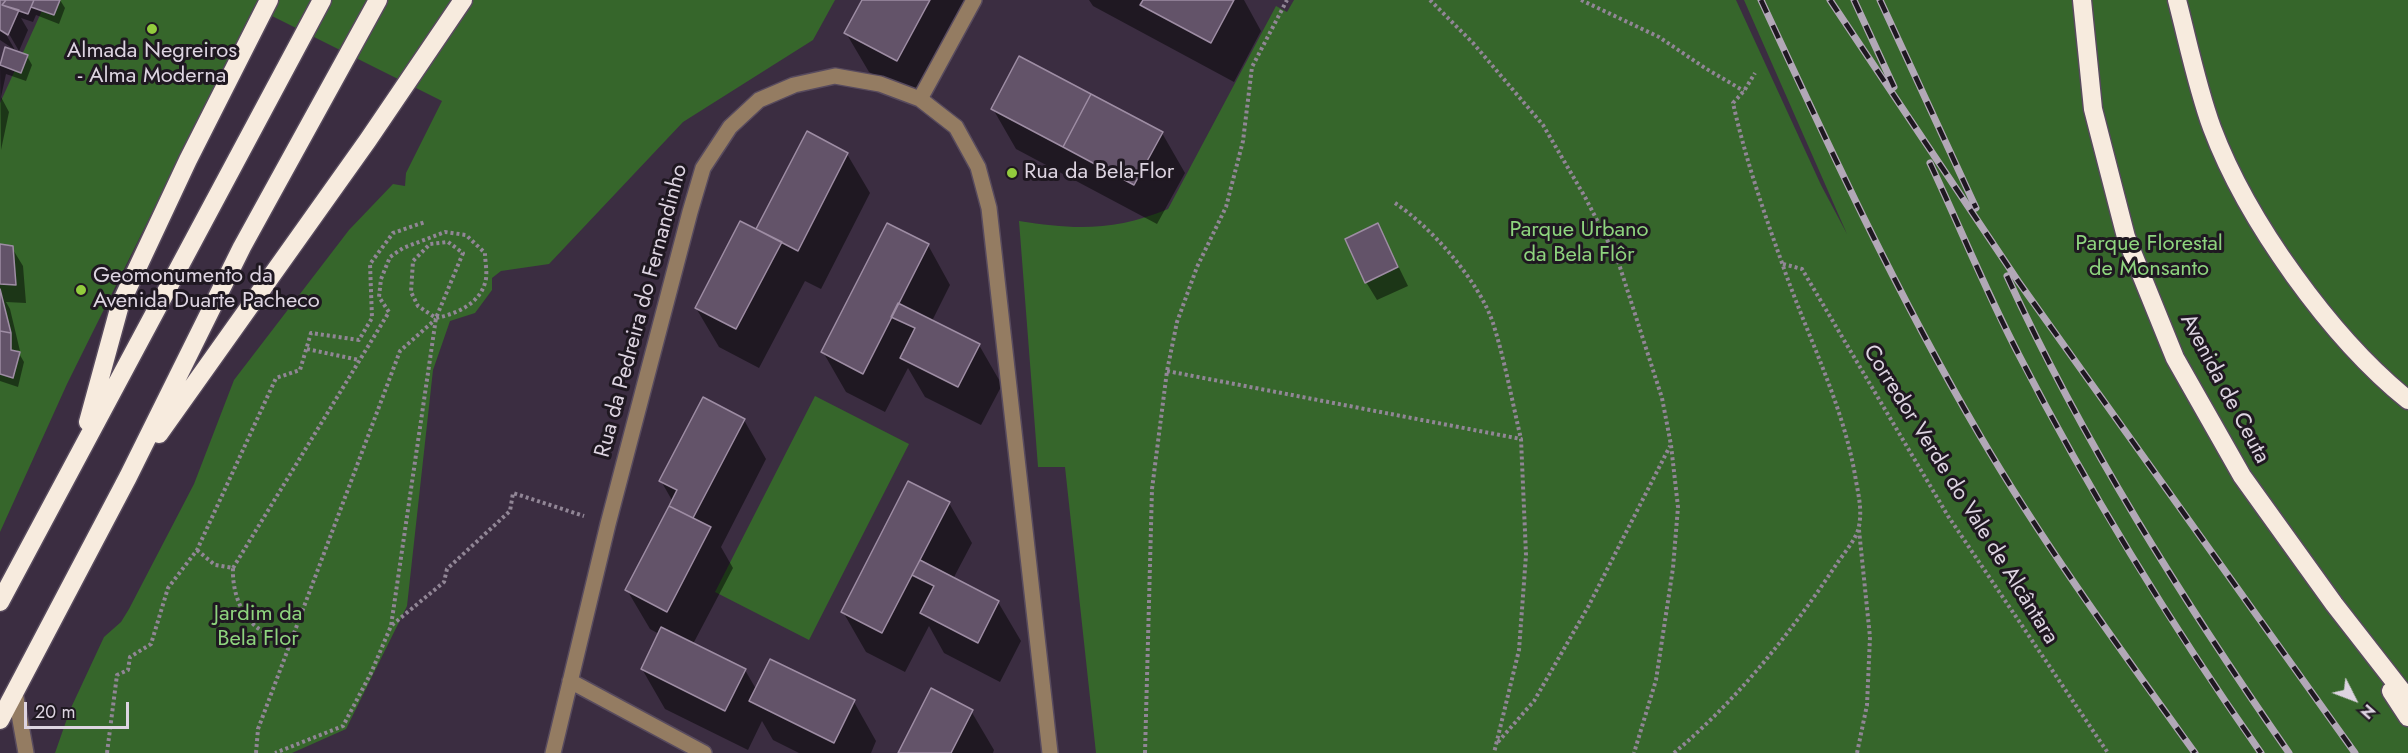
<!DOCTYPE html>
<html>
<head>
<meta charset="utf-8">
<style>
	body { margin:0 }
	#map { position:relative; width:2408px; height:753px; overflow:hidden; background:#3b2d41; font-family:Jost,sans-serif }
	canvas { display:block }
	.north { position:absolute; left:2324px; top:669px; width:60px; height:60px; -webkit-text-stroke:4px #1f1821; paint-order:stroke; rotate:132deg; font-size:16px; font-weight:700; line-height:24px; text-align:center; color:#ddd4e1 }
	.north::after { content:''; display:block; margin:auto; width:21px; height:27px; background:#ddd4e1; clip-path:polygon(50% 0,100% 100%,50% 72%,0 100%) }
	.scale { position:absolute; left:24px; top:702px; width:105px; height:27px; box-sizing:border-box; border:3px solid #ddd4e1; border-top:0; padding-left:8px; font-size:18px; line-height:21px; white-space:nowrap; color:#ddd4e1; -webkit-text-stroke:4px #1f1821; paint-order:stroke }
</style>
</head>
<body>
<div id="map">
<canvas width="2408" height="753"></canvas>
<div class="north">N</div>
<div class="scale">20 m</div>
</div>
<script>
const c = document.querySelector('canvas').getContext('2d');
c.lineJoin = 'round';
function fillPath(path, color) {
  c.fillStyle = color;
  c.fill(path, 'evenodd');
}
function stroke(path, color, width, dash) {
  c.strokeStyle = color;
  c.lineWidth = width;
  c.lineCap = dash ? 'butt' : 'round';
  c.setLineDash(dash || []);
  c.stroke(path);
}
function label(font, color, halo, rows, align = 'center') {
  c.font = font + ' Jost,sans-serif';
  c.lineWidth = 6;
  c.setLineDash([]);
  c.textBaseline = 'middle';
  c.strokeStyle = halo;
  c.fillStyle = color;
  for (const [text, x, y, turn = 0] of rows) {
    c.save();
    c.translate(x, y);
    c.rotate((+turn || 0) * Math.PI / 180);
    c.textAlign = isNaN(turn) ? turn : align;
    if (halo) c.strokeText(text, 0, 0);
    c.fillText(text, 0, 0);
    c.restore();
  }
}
const green = new Path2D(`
	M38,0H835L813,40L683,122L549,264L501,271L492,278V290L475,313L450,321L433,370L407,606L346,729L292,753H55L70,710L104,637L121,622L129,609L194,484L234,380L349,230L393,184L405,186L406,173L442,101L254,7L67,384L0,532V103L45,4Z
	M1294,0H1736L1821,185L1847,234L1744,0H2408V753H1096L1065,467H1038L1019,221C1075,230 1115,231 1168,209L1276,6L1287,12Z
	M815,396L909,444L809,640L715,592Z`);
const shadow = new Path2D(`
	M0,0H60L65,8L59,24L36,15L33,22L21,18L28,30L19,51L5,27L3,29L15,50L0,40Z
	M864,0H974L920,100L869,72L846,33Z
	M1089,0H1244L1261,31L1234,82L1093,6Z
	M6,48L27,56L32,65L26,81L6,74L1,97L9,112L1,150L0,64Z
	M993,109L1162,133L1185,173L1157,224L1016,149Z
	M847,154L870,193L821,289L805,281L759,368L719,347L696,308L757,231Z
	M1378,225L1408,286L1377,300L1366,282Z
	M928,245L950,285L932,321L979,345L1002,385L981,425L925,397L908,368L885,412L846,392L823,352Z
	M0,246L12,248L23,266L26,303L6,302L10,309L20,351L17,350L24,362L18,387L0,381Z
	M744,420L766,459L721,547L733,568L693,644L745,670L756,689L854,702L876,741L871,753H799L773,740L762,721L748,750L665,709L642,669L659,634L650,629L627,590L673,502L661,481Z
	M949,503L972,543L953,579L998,602L1021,641L1000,682L944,653L929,626L905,672L866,652L843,612Z
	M971,711L994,750L993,753H900Z`);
const building = new Path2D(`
	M0,0H6L2,5L19,10L8,35L0,30Z
	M6,0H34L28,14L2,5Z
	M34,0H60L54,15L31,7Z
	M862,0H930L897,61L844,33Z
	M1143,0H1234L1211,43L1140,5Z
	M5,47L28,55L21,73L0,65Z
	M1019,56L1091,94L1063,147L991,109Z
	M1091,94L1163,132L1134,185L1063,147Z
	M807,131L848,153L798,251L756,229Z
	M740,221L782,242L736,329L695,308Z
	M887,223L929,244L863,374L821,352Z
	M1378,223L1398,267L1365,283L1345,239Z
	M0,244L13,246L16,285L0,284Z
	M0,289L11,333L0,331Z
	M898,303L980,344L958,387L900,358L915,328L891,317Z
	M0,331L11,333V350L20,352L13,378L0,374Z
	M703,397L745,419L693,518L669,506L677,490L659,481Z
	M908,481L950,502L882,633L841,612Z
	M669,506L711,527L667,612L625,590Z
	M920,560L999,601L978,643L920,613L934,586L912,575Z
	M661,627L746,669L725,711L641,669Z
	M770,659L855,700L834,743L749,701Z
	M931,688L973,710L951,753H898Z`);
const path = new Path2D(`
	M1430,0L1473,43L1543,125L1585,197L1618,261L1662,398L1671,445L1678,507L1673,568L1656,680L1634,753
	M1581,0L1659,37L1705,68L1744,91
	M1395,203C1431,227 1479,281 1493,323C1505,361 1512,401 1521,439
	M1783,264L1802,269L1948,516L2108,753
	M307,349L359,360
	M1167,371L1521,439L1526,555L1519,650L1494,753
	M197,550L215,565L233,568C232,591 241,620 264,632C271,636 284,636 292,637
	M233,568L389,312L379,297L381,279L390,257L403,248L445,232L466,235L485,253C485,262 488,274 485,283C479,304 456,314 436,318L418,306L411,292L413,261L430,244L448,242L463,253L436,318L391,626L371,673L343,726L275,753
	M392,625L444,582L447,569L510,511L513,493L584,516
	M1498,742L1534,701L1588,607L1670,446
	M107,753L117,675L128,670L130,657L151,644L168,588L197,550L276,378L300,370L311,333L359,340L372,318L370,264L393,233L425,222
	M256,753L258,729L400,351L436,319
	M1145,753L1152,489L1167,371L1177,322L1197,267L1226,207L1243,141L1252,67L1287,0
	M1674,753C1738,699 1790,634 1836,565C1843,554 1857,539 1859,526C1862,511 1859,497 1856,481C1844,405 1807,336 1782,263C1763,210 1745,157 1733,103L1744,91L1755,73
	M1857,753L1867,705L1870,637L1859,530`);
const minor = new Path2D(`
	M920,99L974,0
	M570,681L704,753
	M15,692L26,753
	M553,753L608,524L690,212L703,168L730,127L759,100L794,85L835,76L880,84L920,99L956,127L978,167L989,208L1050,753`);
const highway = new Path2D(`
	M2082,0L2093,109L2126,237L2175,358L2242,476L2334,604L2408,699
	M2177,0C2188,42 2197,87 2212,128C2247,221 2331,338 2408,400
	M88,422L120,305L188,160L269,0
	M159,434L368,140L463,0
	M0,602L322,0
	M2391,691L2408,717
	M0,720L128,477L242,247L378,0`);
const rail = new Path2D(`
	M1761,0C1829,147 1897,294 1979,434C2044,545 2120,649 2195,753
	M1830,0L2018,281L2355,753
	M1854,0L1894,87
	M1880,0L1976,208
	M1930,163C1960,227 1987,294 2020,357C2091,495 2172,626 2261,753
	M2007,276C2084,444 2184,602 2289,753`);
const markers = [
	[152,29,6,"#93cc3d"],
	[1012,173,6,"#93cc3d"],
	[81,290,6,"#93cc3d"]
];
const poiNames = [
	["Almada Negreiros",152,52,"center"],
	["- Alma Moderna",152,77,"center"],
	["Rua da Bela-Flor",1024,173],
	["Geomonumento da",93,277],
	["Avenida Duarte Pacheco",93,302]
];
const parkNames = [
	["Parque Urbano",1579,231],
	["da Bela Flôr",1579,256],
	["Parque Florestal",2149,245],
	["de Monsanto",2149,270],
	["Jardim da",258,615],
	["Bela Flor",258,640]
];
const streetNames = [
	["Rua da Pedreira do Fernandinho",642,311,-75],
	["Avenida de Ceuta",2224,389,62],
	["Corredor Verde do Vale de Alcântara",1960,495,58]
];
fillPath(green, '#36662b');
fillPath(shadow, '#0007');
fillPath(building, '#635369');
stroke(building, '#9e8da4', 1.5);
stroke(minor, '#584b5e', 18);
stroke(highway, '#584b5e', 21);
stroke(path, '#918696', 4, [3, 3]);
stroke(minor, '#947c62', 15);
stroke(highway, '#f7ebde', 18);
stroke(rail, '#b2a8b7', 7);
stroke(rail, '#1f1821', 4.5, [14]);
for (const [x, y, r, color] of markers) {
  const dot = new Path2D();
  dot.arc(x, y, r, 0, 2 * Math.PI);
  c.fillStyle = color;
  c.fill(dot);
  stroke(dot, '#1f1821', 2);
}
label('22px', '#ddd4e1', '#1f1821', poiNames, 'left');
label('22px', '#8ed47e', '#1f1821', parkNames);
label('22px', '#ddd4e1', '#1f1821', streetNames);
</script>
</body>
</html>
